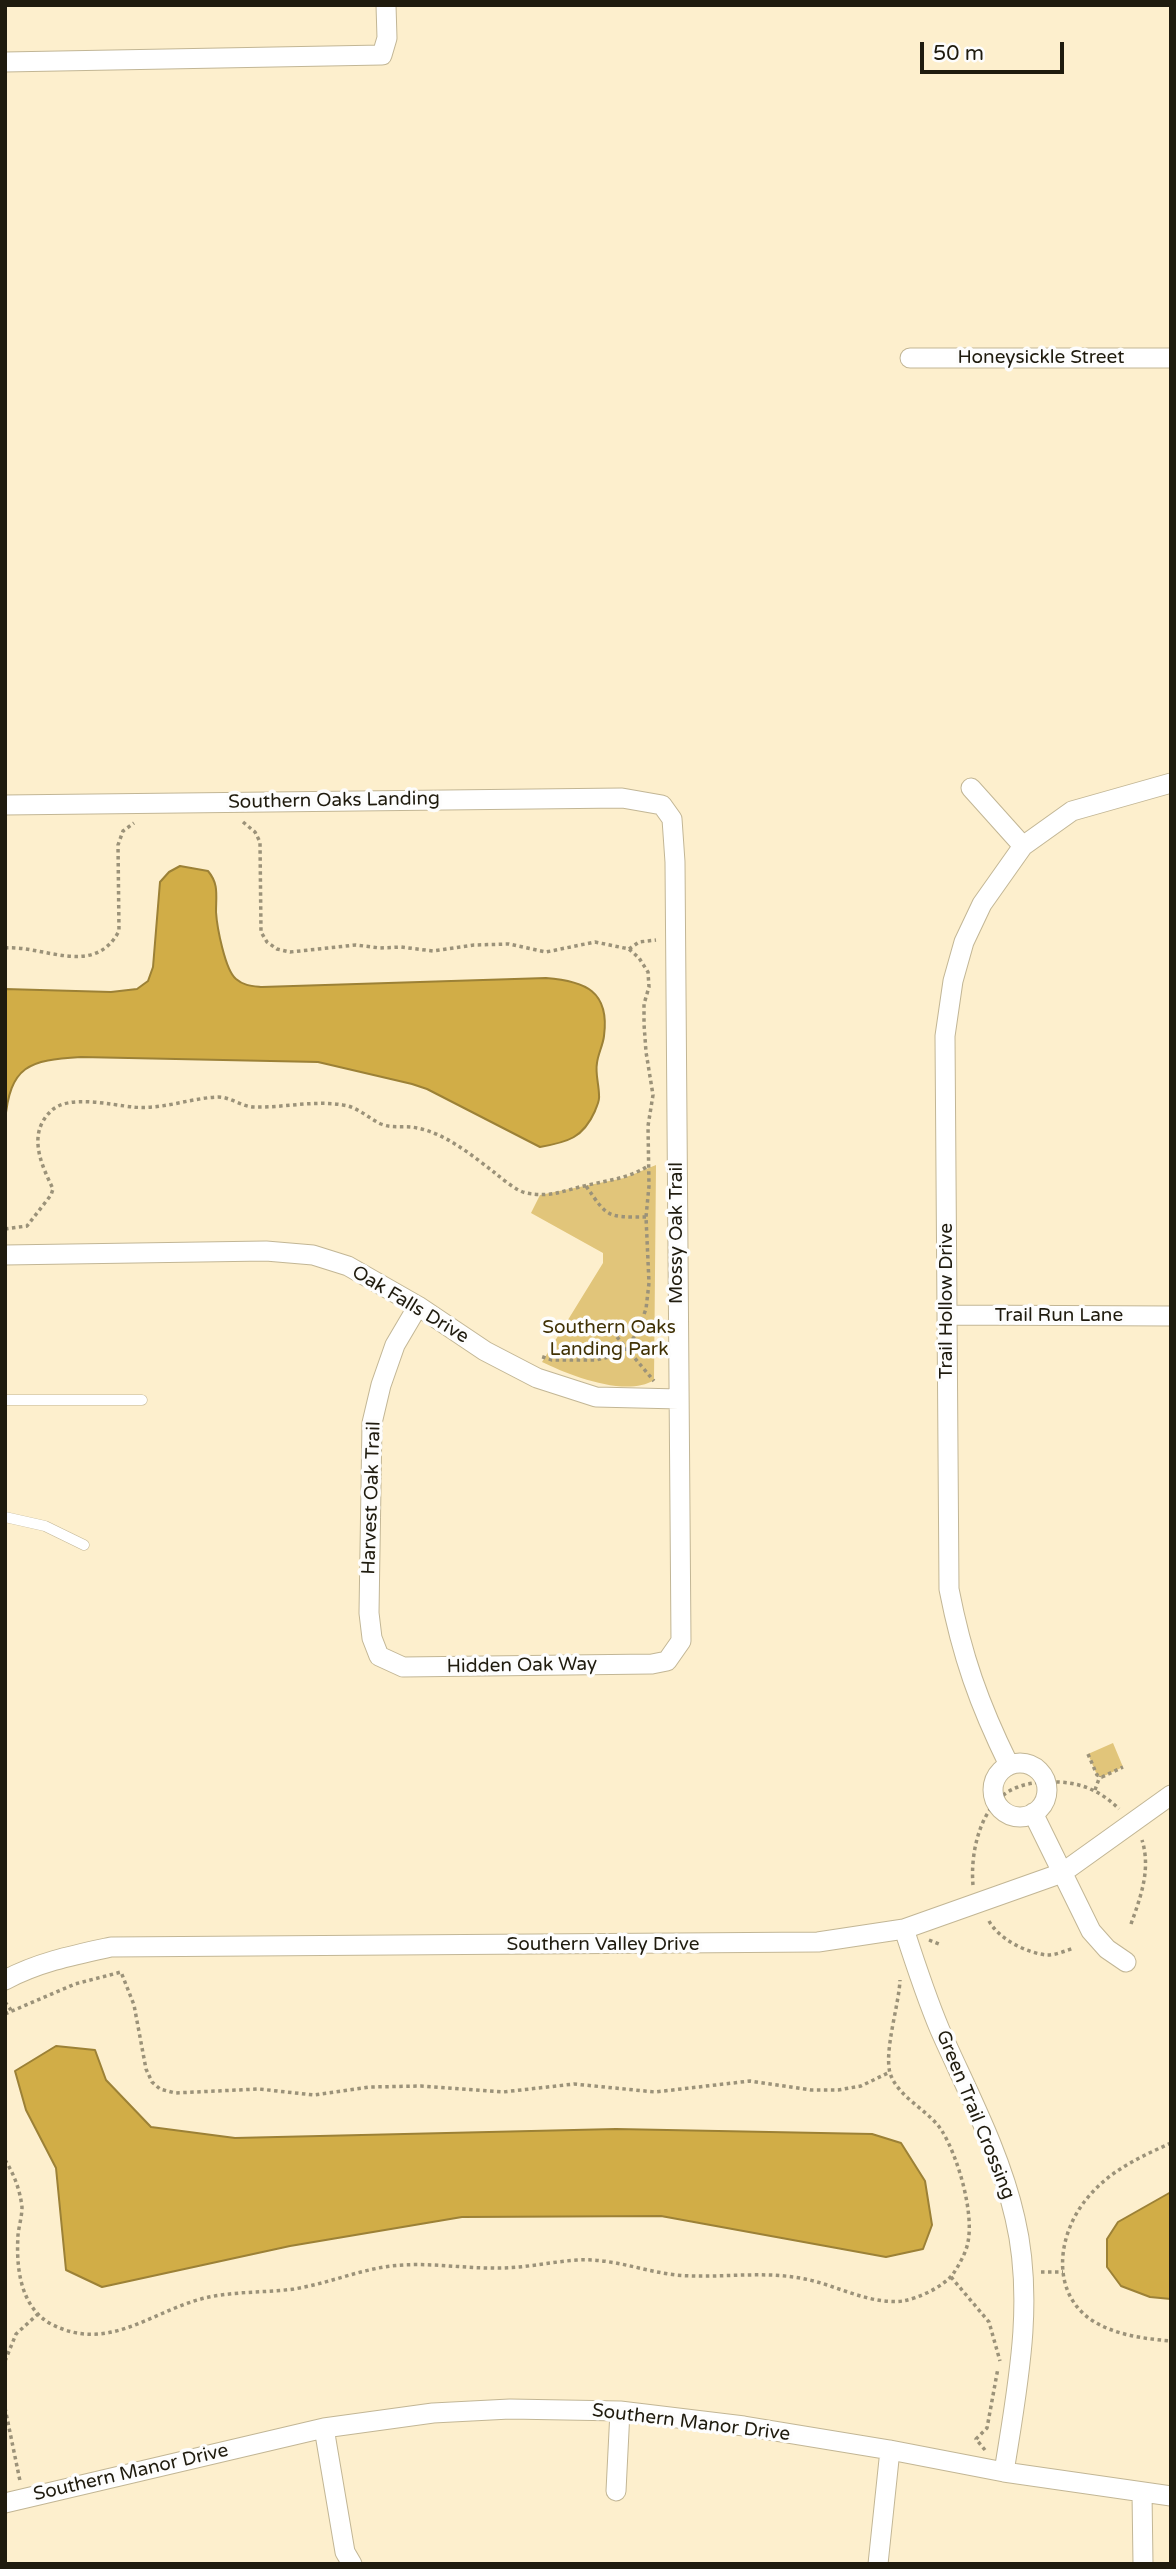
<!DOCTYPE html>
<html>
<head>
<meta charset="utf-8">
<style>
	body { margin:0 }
	#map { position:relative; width:1176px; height:2569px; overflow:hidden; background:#fdefcd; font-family:"Varela Round",sans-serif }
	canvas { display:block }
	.frame { position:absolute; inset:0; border:7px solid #1f1b0e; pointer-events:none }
	.scale { position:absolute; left:920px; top:42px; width:144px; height:32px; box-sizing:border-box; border:4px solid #1f1b0e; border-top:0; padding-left:9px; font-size:21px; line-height:24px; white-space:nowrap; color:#1f1b0e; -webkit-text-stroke:5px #fdfdfd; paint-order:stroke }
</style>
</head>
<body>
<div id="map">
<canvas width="1176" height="2569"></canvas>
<div class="frame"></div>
<div class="scale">50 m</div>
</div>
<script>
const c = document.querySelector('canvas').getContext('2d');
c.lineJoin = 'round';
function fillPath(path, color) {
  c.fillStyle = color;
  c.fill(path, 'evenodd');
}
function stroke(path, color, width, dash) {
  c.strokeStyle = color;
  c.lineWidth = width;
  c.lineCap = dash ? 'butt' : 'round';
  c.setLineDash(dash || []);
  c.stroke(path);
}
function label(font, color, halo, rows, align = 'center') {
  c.font = font + ' "Varela Round",sans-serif';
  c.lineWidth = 7;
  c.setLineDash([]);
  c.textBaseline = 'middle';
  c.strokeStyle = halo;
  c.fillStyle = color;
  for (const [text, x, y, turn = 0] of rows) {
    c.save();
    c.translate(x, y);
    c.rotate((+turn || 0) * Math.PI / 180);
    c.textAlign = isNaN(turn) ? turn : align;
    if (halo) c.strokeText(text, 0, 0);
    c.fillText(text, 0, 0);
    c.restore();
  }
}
const green = new Path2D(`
	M656,1165L654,1380C626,1398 569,1375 542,1362L603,1263V1253L531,1213L540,1195L624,1178Z
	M1113,1743L1123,1767L1102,1777L1097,1775L1088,1754Z`);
const water = new Path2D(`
	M180,866L208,871C219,884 216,895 216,912C217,927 225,970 236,979C244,986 252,986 262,987L546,978C585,981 610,991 604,1036C603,1045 598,1054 597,1063C595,1073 599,1085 599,1095C600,1101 597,1105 595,1111C583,1138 568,1142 540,1147L427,1089L412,1084L318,1062L81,1057C29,1060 10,1065 5,1122V989L111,992L137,989L148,981L153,967L160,882L169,872Z
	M56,2046L95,2050L106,2080L151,2127L235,2138L616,2129L872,2134L901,2143L925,2181L932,2225L923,2249L886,2257L661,2216L462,2217L290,2246L102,2287L66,2270L56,2168L26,2110L15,2071Z
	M1171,2192V2299L1150,2297L1121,2286L1107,2267V2239L1118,2222Z`);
const path = new Path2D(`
	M243,822L255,832L260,842L261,932L267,942L277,949L290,952L356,945L380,948L401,947L433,951L474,945L509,944L546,952L595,942L629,949L639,958L648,972L649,987L644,1004V1024L646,1052L653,1095L648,1126L649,1186L646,1217L649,1283L646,1309L637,1333L626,1348L613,1356L596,1360H552L540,1356
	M5,948C44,945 94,978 119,931L118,845L123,831L134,823
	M629,949L639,942L656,940
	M586,1186C608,1218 607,1217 646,1217
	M5,1229L27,1226L51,1195L53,1189C41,1164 27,1134 51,1111C68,1094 112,1105 133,1107C162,1110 190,1098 218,1097C230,1097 241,1106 253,1107C283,1108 314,1100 343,1105C358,1107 368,1118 381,1124C393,1129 405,1125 417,1128C445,1133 473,1156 495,1173C504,1180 515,1190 526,1193C552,1198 564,1190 588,1185C610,1180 629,1178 648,1166
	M617,1337L654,1381
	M1088,1754L1097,1775L1102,1777L1123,1767
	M1095,1790L1100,1776
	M973,1885C970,1851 981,1800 1018,1787C1028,1783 1039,1782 1050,1782C1078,1781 1100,1790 1119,1809
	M989,1921C999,1939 1026,1953 1047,1955C1056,1955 1065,1951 1074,1948
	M1131,1924C1141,1896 1151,1869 1142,1840
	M929,1940L939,1944
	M5,2002L11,2010
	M5,2014L75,1984L121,1972L134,2005L146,2069L152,2082L160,2089L175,2093L259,2089L314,2095L370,2087L421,2086L503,2092L574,2084L655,2092L750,2081L811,2090H838L861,2086L890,2072
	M1171,2143C1142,2156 1111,2170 1090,2195C1058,2230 1048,2292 1093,2321C1115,2335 1146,2339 1171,2341
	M5,2160C14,2174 20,2190 22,2207C22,2216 19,2226 18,2235C16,2267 20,2307 51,2324C107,2353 149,2313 201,2299C231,2291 263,2293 294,2289C325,2284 354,2272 384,2267C421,2261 456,2268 492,2268C521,2269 549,2262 577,2260C612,2258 642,2271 676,2275C719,2279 762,2270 805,2279C836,2285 870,2305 903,2301C919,2298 943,2287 953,2274C959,2265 966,2253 968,2242C974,2212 958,2157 942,2131C929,2110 898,2098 890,2073C884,2050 899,2005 900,1980
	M1041,2272H1063
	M951,2277L989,2322L1000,2361
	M5,2361L16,2334L38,2314
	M5,2408L20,2481
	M985,2450L976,2439L987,2428L998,2368`);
const service = new Path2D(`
	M5,1400H142
	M5,1517L45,1526L84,1545`);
const minor = new Path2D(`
	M5,62L382,55L387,38L386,5
	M910,358H1171
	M971,788L1023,846
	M5,805L622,798L662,805L672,819L675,862L681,1641L667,1661L652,1664L403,1667L379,1656L372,1638L369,1613L372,1423L381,1385L395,1345L418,1306
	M5,1255L266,1251L313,1255L348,1266L418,1306L485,1351L537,1378L596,1397L679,1399
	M948,1315L1171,1316
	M993 1790a27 27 0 1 1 54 0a27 27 0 1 1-54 0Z
	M1009,1765C979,1704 962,1656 949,1589L945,1036L953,981L964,942L982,904L1023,846L1072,811L1171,783
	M1033,1813L1091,1931L1107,1949L1126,1962
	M904,1929C915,1963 926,1997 940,2030C967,2091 1000,2152 1015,2218C1035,2302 1017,2389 1004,2472
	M5,1980C39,1962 74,1955 111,1947L818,1942L904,1929L1062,1873L1171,1795
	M324,2428L345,2552L352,2564
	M616,2491L620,2411
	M1142,2493L1143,2564
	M5,2503L324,2428L433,2413L510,2409L620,2411L744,2426L890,2450L1004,2472L1171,2496
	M878,2564L890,2450`);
const streetNames = [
	["Honeysickle Street",1041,358],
	["Southern Oaks Landing",334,801,-1],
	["Mossy Oak Trail",677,1233,-90],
	["Trail Hollow Drive",947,1301,-90],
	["Oak Falls Drive",410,1305,31],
	["Trail Run Lane",1059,1316],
	["Harvest Oak Trail",372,1498,-88],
	["Hidden Oak Way",522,1666,-1],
	["Southern Valley Drive",603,1945],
	["Green Trail Crossing",975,2115,68],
	["Southern Manor Drive",691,2423,7],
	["Southern Manor Drive",131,2473,-13]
];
const parkNames = [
	["Southern Oaks",609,1328],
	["Landing Park",609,1350]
];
fillPath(green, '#e1c57a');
fillPath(water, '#d1ad47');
stroke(water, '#9c8136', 2);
stroke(service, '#c2b695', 11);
stroke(minor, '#c2b695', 21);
stroke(path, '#9b9279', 3.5, [3.5, 3.5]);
stroke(service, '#fff', 10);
stroke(minor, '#fff', 19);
label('19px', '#1f1b0e', '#fdfdfd', streetNames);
label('19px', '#403104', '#fdfdfd', parkNames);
</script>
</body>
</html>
